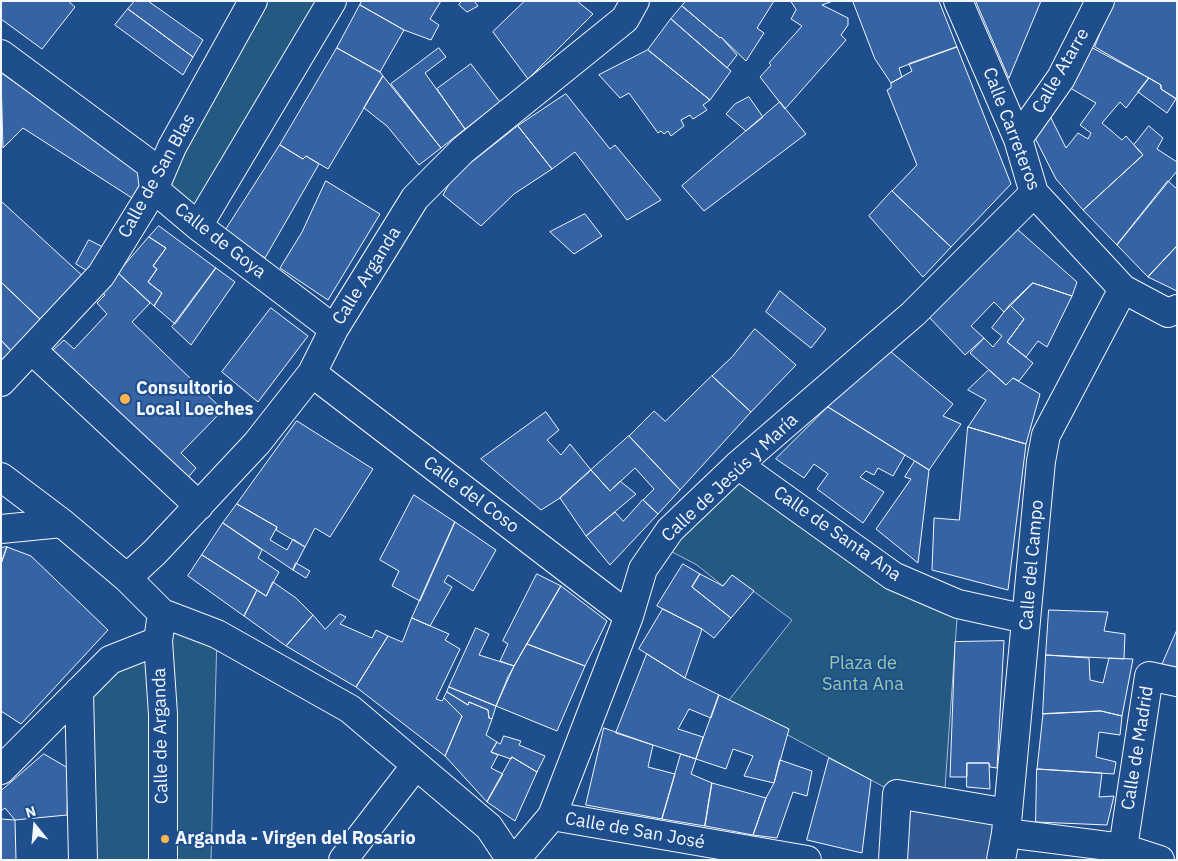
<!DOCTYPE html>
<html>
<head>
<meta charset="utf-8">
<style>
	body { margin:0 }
	#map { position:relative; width:1178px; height:861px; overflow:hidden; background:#1f4e8c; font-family:"IBM Plex Sans",sans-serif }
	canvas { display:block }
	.frame { position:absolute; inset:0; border:2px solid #f2f6ff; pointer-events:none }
	.north { position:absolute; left:10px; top:801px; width:50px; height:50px; -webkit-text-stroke:4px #1f4e8c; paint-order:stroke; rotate:343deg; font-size:14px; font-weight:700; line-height:20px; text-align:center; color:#f2f6ff }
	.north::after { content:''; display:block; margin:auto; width:18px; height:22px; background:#f2f6ff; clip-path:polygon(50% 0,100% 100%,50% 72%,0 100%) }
</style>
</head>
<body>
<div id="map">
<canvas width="1178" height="861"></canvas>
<div class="frame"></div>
<div class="north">N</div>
</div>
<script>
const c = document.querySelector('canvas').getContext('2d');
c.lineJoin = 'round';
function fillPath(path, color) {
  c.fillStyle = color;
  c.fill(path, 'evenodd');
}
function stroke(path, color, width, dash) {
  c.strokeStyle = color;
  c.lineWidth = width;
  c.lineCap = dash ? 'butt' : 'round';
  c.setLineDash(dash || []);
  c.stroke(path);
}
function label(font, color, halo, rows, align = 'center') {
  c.font = font + ' "IBM Plex Sans",sans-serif';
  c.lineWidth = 4;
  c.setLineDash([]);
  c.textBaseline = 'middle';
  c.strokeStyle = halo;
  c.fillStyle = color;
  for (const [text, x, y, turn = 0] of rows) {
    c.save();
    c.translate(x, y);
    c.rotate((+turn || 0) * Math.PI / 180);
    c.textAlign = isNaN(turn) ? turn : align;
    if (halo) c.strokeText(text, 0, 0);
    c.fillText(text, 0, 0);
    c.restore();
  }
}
const green = new Path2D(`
	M257,1H332L198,226L154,189Z
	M738,465L958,604L944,802L897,794L786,734L789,729L729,700L792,620L732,575L723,586L697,565L659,545Z
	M162,613L217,634L211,860H80L79,691L158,641Z`);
const parking = new Path2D(`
	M897,794L1008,813L1001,860H893Z`);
const building = new Path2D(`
	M1,1H68L75,7L42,49L1,19Z
	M135,1H148L203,40L193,57L128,9Z
	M362,1H441L430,19L439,25L431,40L404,30L360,5Z
	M462,1H474L478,6L467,12L459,5Z
	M525,1H577L593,14L528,79L493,32Z
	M686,1H774L757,28L764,33L746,61L721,37L720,38L682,6Z
	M791,1H833L822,5L848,18V25L841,35L846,40L785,109L760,77L771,65L769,63L802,26L791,19L796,10Z
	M853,1H939L957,47L899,68L902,77L891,83L875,59Z
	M976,1H1041L1009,78Z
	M1113,1H1177V99L1161,89V85L1095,47Z
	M360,5L404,30L380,72L337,48Z
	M682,6L720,38L721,37L737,55L727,68L671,19Z
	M128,9L193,57L183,75L115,25Z
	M671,19L731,71L710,100L648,50Z
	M1087,45L1149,78L1126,108L1120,102L1102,123L1122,140L1126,136L1143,155L1083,210L1056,179L1035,138L1049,114L1066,148L1078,133L1088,139L1091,133L1080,125L1096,103L1065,85Z
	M957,47L1011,184L951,247L892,191L917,165L887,90L891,88V83L912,71L909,64Z
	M337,48L380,72L383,76L328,169L306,156L303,159L280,145Z
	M439,48L446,57L425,73L465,129L441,148L391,84Z
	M648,50L710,100L703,105L707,110L693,119L690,115L681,120L684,126L671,136L668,131L664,134L661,131L658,133L629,93L620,98L599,75Z
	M471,64L500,102L465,129L437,89Z
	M3,74L145,175L132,198L23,128L3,148L1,76Z
	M383,76L441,148L419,165L387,126L364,108Z
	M1149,78L1161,85V89L1176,99L1167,113L1138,92Z
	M566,94L610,149L615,145L661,200L627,220L575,152L552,169L518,126Z
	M749,97L763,117L746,131L726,114L735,104Z
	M780,102L806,134L704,211L682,186Z
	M518,126L552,169L514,194L481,226L443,195L453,177Z
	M1149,126L1163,138L1157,149L1177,162V171L1117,245L1083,210L1143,155L1134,145Z
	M280,145L303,159L306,156L319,164L265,258L225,231Z
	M326,181L380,214L328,300L280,268L302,232Z
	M1168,181L1177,189V246L1148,277L1117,245Z
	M892,191L951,247L923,277L869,216Z
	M1,201L86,279L44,323L1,282Z
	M585,214L602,236L574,254L550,232Z
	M159,226L216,268L175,324L154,306L162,293L148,282L157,269L153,266L166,248L149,237Z
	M1017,229L1077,282L1072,296L1033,283L1004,312L994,302L971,326L984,338L965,355L928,316Z
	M149,237L166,248L153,266L157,269L148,282L162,293L154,306L118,273Z
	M89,240L103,247L89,272L76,264Z
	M1177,246V291L1148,277Z
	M216,268L235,282L191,345L172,327Z
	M118,273L150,303L132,322L223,410L181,453L196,468L186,480L53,350L64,340L74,349L107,314L97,303L105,295L101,292Z
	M1,282L44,323L14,354L1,340Z
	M1033,283L1072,296L1047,347L1038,341L1026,357L1007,342L1024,319L1010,305Z
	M780,291L826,329L811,348L766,312Z
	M1010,305L1024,319L1007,342L1033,363L1019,381L1013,378L1006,385L970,353L984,338L993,347L1002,336L992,328Z
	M271,308L308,336L258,402L222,372Z
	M755,329L796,365L751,412L712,376L732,357Z
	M1,340L14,354L1,366Z
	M890,351L953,404L943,416L961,424L929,470L828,407Z
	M989,370L1006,385L1013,378L1040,394L1026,444L968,427L986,400L968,390Z
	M712,376L751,412L680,490L629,436L654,411L665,421Z
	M828,407L905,455L893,476L878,468L874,475L866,471L860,477L884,492L863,523L817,489L828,474L814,464L804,478L776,459Z
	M546,412L559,430L547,440L561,455L570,444L591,470L560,498L541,510L481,459Z
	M297,421L373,469L330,537L315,528L305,547L276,530L277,527L237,504Z
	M968,427L1026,444L1008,590L932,570L934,518L959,520Z
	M629,436L680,490L658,514L643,500L654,489L635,468L610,491L591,470Z
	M915,461L929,470L918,563L876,529L911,479L905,477Z
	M591,470L610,491L620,481L636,494L586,536L560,498Z
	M414,495L455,522L420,601L392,586L399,571L380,560Z
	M643,500L658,514L610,565L586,536L615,512L623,521Z
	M237,504L277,527L270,540L287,550L293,539L305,547L293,570L223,523Z
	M455,522L496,550L473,591L448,575L444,582L452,587L430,626L412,618Z
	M223,523L262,550L258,558L279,572L266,596L202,555Z
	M7,547L1,564V548Z
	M7,547L31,556L108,630L21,724L1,711V564Z
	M202,555L257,590L244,616L188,576Z
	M296,563L310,571L306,578L293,570Z
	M683,564L700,574L692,587L731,618L714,638L702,629L657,606Z
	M537,574L561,586L514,666L500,661L508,644L503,641Z
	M700,574L723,586L732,575L754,591L731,618L692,587Z
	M273,582L296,598L313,615L286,646L244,616L257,590L266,596Z
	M561,586L607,621L585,666L527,644Z
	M663,609L702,629L685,678L639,649Z
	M1049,610L1108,612L1104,631L1125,634L1124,659L1046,655Z
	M340,614L346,617L340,624L372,638L376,630L388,636L356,687L286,646L313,615L325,629Z
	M412,618L449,634L445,640L460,649L436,699L442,701L444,698L462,716L445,756L356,687L388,636L402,642Z
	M476,628L489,634L479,655L514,666L496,706L449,687Z
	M1177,630V668L1162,665Z
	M1004,641L997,768L990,767L989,763H967V777H950L955,642Z
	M527,644L585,666L557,731L496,706L508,677Z
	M647,654L685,678L719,695L711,718L689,709L678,729L703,737L696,759L616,733Z
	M1046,655L1089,658L1090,680L1103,683L1109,658L1133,659L1122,716L1101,711L1043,714Z
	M449,687L496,706L492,719L489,718L488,710L469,702L468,705L447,692Z
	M447,692L468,705L469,702L488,710L489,718L492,719L486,735L497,742L491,752L498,755L491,768L503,774L487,802L445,756L462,716L444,698Z
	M719,695L789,729L774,783L744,776L753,756L733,749L726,769L696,759Z
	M1101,711L1122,716L1120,735L1099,732L1096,757L1116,762L1114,774L1037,769L1043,714Z
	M604,728L653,745L648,767L675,774L662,819L586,805Z
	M504,736L521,741L519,745L545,756L537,772L512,757L511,759L491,752L497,742L500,744Z
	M44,754L68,768L67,815L15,820L5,808L1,811V791Z
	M681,754L696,759L691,774L712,783L705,826L662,819Z
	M512,757L537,772L515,821L487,802Z
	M829,758L871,780L862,853L807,840Z
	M780,760L812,771L807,796L793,792L777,838L753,835L766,798L774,783Z
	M967,763H989L990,789L967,787Z
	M1037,769L1102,773L1099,797L1114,796L1107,825L1036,822Z
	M712,783L766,798L753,835L705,826Z
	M1,819L15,820L16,860H1Z`);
const minor = new Path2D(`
	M958,1L1018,139L1034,193L1123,289L1168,313L1177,309
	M1,54L151,165L154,189L198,226L334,329
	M1018,139L1061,78L1100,1
	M198,226L332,1
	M33,351L199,506
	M312,373L629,616
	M1,382L101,275L154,189L172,147L253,1
	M738,465L893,576L958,604L1026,619
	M1,477L62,523L127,578L162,613L217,634L350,709L489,827L511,860
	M1,529L62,523
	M127,578L155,552L257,443L312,373L334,329L415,198L463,150L625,19L635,1
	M162,613L158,641L163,714V860
	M79,691L83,860
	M1,770L110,660L158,641
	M552,816L807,860
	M1006,833L1123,848L1160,860
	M1123,848L1149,676L1177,682
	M343,860L416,765
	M515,860L552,816L629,616L643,569L670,530L738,465L913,314L1034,193
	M893,860L897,794L1008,813
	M1001,860L1006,833L1041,461L1046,435L1123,289`);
const markers = [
	[125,399,6,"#ffb74d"],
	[165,839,5,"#ffb74d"]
];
const streetNames = [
	["Calle Atarre",1061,71,-60],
	["Calle Carreteros",1011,129,69],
	["Calle de San Blas",157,176,-61],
	["Calle de Goya",220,241,38],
	["Calle Arganda",367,276,-58],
	["Calle de Jesús y María",730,478,-43],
	["Calle del Coso",471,495,37],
	["Calle de Santa Ana",837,534,35],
	["Calle del Campo",1032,565,-85],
	["Calle de Arganda",161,736,-91],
	["Calle de Madrid",1138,748,-81],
	["Calle de San José",635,831,10]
];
const poiNames = [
	["Consultorio",136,389],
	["Local Loeches",136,410],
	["Arganda - Virgen del Rosario",175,839]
];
const parkNames = [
	["Plaza de",863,664],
	["Santa Ana",863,685]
];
fillPath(green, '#245a82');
stroke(green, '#a8bbd7', 1);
fillPath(parking, '#305b95');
stroke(parking, '#a8bbd7', 1);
fillPath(building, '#3563a3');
stroke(building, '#f2f6ff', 1);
stroke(minor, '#f2f6ff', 30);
stroke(minor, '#1f4e8c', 28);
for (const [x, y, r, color] of markers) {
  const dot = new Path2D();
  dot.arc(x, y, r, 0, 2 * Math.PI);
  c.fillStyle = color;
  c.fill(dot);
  stroke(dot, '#1f4e8c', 2);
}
label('18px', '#f2f6ff', '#1f4e8c', streetNames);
label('bold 18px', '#f2f6ff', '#1f4e8c', poiNames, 'left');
label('18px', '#97c8a6', '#1f4e8c', parkNames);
</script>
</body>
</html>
